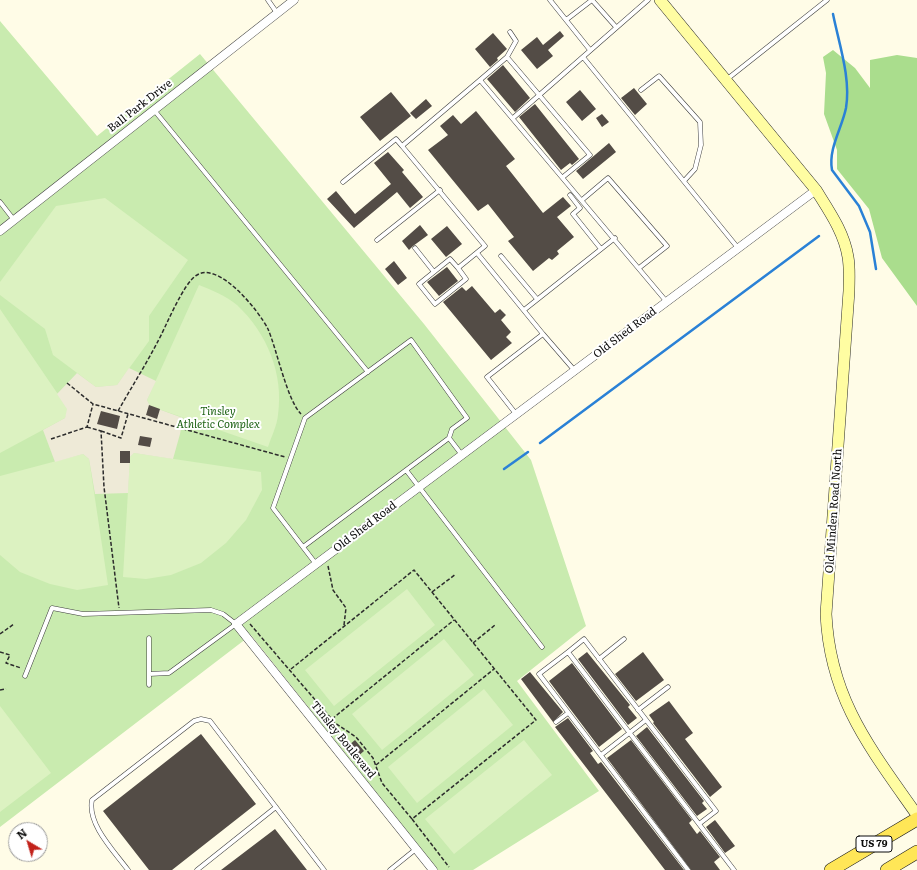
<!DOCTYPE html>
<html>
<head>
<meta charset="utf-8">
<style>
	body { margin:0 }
	#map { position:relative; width:917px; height:870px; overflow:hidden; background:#fffce7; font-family:Literata,serif }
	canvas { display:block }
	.north { position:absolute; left:8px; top:822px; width:40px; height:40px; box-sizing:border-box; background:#fff; border:1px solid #9d9d9d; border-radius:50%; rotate:322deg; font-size:11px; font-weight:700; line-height:16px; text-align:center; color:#0a0a0a }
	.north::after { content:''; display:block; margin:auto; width:14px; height:18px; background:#c2221a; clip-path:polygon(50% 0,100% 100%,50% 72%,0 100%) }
</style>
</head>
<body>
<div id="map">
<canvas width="917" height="870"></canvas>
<div class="north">N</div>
</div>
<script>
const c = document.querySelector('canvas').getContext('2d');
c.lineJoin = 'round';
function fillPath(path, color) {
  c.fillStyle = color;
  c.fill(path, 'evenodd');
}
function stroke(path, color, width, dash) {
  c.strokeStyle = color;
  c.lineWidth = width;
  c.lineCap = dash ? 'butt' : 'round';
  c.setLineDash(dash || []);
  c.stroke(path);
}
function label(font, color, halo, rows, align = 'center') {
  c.font = font + ' Literata,serif';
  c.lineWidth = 4;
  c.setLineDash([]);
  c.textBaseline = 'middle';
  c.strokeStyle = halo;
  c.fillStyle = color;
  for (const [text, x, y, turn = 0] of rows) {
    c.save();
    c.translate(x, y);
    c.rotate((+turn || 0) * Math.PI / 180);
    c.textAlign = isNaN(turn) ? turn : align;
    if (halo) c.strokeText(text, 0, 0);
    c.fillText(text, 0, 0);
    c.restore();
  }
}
const green = new Path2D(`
	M0,21L97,136L200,54L424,324L531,460L586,626L517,681L599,791L473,870H438L251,635L0,827Z`);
const forest = new Path2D(`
	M833,50L855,68L870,88V60L897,55L917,58V306L882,258L869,209L837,169V150L824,114L826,73L823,57Z`);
const pitch = new Path2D(`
	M105,198L188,260L149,316V341L117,385L96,387L53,355L45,329L0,295V282L56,206Z
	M199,285C212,290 226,296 237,305C267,333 284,374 278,415C277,426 271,437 268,447L150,406L147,400Z
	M0,309L68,409L65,418L0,453Z
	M134,453L261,472L262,490L246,520L226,543L201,563L171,575L146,579L123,577L130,457Z
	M83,454L89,459L108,585L77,590L50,584L20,572L0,555V476Z
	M407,589L435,625L334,706L305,670Z
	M444,639L474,675L382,750L352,714Z
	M484,689L513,725L417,803L388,767Z
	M0,706L51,773L0,812Z
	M524,740L552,775L454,854L425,819Z`);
const plaza = new Path2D(`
	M129,368L156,381L147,400L150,406L183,418L180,434L173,459L134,453L130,457L128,493L95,494L89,459L83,454L55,462L43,430L65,418L67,409L57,394L77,373L96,387L117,385Z`);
const stream = new Path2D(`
	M833,14C839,44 851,78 846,108C842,128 828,149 832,170L859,206L870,232L876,269
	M540,443L819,236
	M504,469L528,452`);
const building = new Path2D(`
	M560,31L564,36L548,50L553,56L537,69L521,50L537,37L543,45Z
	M493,33L507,49L497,58L498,60L490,67L475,49Z
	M503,65L530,98L515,112L487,79Z
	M634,88L647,104L635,115L621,98Z
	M580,90L596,109L582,121L566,102Z
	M391,92L411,116L380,141L360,117Z
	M426,99L432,106L416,119L410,113Z
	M535,104L579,159L572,165L570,163L561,170L519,117Z
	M476,111L515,159L506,166L543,213L563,197L571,206L557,217L574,237L557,251L559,254L552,260L549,258L533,271L508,241L514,237L488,204L478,211L428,150L448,135L440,126L453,115L461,124Z
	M602,114L609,122L602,127L596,118Z
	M609,143L616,152L583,179L576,171Z
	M388,152L404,170L402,172L423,197L410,208L397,192L354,228L327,199L336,191L355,214L391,184L374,163Z
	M420,225L428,235L413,246L409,250L402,241Z
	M447,226L462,244L446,257L431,239Z
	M394,261L407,278L398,285L385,269Z
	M447,267L458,281L439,296L427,282Z
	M472,286L495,313L500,309L506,315L501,320L511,332L506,337L512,343L491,360L443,302L462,287L466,291Z
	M149,405L160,409L157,419L146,415Z
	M101,411L120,416L117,429L97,424Z
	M140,436L152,438L150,447L138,445Z
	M120,451H130V463H120Z
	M587,652L630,705L628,707L637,718L628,725L578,659Z
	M643,652L664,680L636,701L615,674Z
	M572,663L622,729L599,747L549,681Z
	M530,672L563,712L553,722L521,679Z
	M669,701L693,733L685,739L722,787L710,797L653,723L654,722L649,715Z
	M568,718L593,751L590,753L598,764L601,762L684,870H665L555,727Z
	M647,727L704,801L702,803L707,809L697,816L636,736Z
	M201,734L256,804L172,870H149L103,811Z
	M355,740L364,751L357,757L348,746Z
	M631,740L692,820L689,823L697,834L700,831L720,857L714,862L720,870H691L607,758Z
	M715,820L735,846L725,853L706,827Z
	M275,829L307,870H221Z`);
const path = new Path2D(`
	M67,383L93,404L285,457
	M118,411C131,388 145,366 157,343C166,327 183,283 197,275C219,261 259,311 268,329C277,350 287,400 301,414
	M87,427L101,431L104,487L119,608
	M101,431L121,438L128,414
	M51,439L87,427L93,404
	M328,566L333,590L346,608L344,625
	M432,592L456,574
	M250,624L335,723L356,737L373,758L382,783L412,819
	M0,634L14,624
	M473,643L495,625
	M0,652L10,655L6,663L21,668
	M291,669L414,570L536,720L412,819L449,867
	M0,690L6,689
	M332,719L454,620
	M376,765L494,669`);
const lane = new Path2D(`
	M268,0L277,13
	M550,0L590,50
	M566,20L592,0L616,27
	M507,57L516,41L510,32
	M583,57L738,248
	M480,80L507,57L590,155L563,177
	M726,80L827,0
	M641,90L659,76L700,122L701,145L695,169L684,181
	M154,110L368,372
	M513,118L648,0
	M343,182L396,139L402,146
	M570,195L580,208L573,214L601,249
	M582,200L608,178L667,246L639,268
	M0,202L14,220
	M377,240L440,190
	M415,248L434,272
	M477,253L543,334
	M501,256L537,299
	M458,268L466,279L435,304L419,284L450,259L458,268L485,246L402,146L480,80L666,301
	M524,310L615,238
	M516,414L487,377L543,334L575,371
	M449,438L462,455
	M406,470L542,647
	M303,547L449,438L452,429L467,418L411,340L305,418L273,508L316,564
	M568,652L584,639L716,811L699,824
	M599,659L624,639
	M25,676L52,608L83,614L211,610L223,614L236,624L169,673L149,674
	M149,685V638
	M638,710L668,687
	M556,722L568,713
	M601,755L646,720
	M128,870C114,851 87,824 92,800L194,721L201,719L210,721L324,870
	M197,870L276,807
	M390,870L416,849
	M688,870L539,674L568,652L734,870`);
const street = new Path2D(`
	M0,231L294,0
	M433,870L236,624L816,190`);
const secondary = new Path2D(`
	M660,0L816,190C829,211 844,232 848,257C850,268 849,280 849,291L826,614C830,699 870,748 917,815`);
const primary = new Path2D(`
	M831,870L917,819
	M887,870L917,852`);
const shields = [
	[874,844,36]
];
const shieldNames = [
	["US 79",874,844]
];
const streetNames = [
	["Ball Park Drive",140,106,-38],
	["Old Shed Road",625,333,-37],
	["Old Minden Road North",834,511,-86],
	["Old Shed Road",365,527,-37],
	["Tinsley Boulevard",343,740,51]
];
const parkNames = [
	["Tinsley",218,412],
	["Athletic Complex",218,425]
];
fillPath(green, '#c9ebaf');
fillPath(forest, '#aadd8d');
fillPath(pitch, '#dcf2c1');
fillPath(plaza, '#eeead7');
stroke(stream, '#2a81d6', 2.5);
fillPath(building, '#534c46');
stroke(lane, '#3d3d3d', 5);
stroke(street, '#3d3d3d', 9);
stroke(secondary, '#2c2c2c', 12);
stroke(primary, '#1b1b1b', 14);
stroke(path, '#2c2c2c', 1.5, [4, 2]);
stroke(lane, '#fff', 4);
stroke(street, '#fff', 8);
stroke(secondary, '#fffda2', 11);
stroke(primary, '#ffe657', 13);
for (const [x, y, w] of shields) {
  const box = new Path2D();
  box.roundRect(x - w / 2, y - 8, w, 16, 3);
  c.fillStyle = '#fff';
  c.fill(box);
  stroke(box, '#0a0a0a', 1);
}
label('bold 10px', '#0a0a0a', null, shieldNames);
label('11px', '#0a0a0a', '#fff', streetNames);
label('italic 11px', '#206417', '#fff', parkNames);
</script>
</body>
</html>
